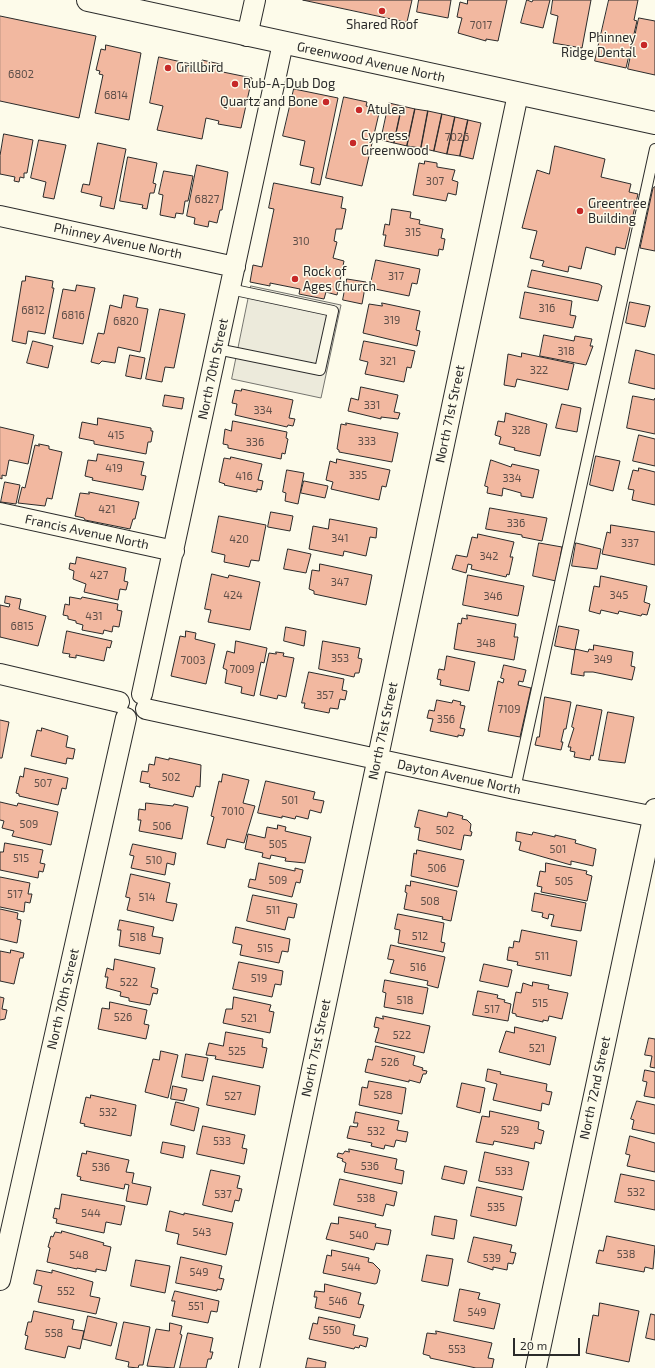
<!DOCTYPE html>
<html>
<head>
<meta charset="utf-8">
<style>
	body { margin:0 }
	#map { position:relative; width:655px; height:1368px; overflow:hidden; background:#fdfbea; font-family:"Exo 2",sans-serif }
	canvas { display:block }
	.scale { position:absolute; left:513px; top:1338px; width:67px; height:18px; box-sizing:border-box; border:2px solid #2b2b2b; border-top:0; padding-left:5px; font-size:12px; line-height:14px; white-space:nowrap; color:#2b2b2b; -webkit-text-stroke:3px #fdfbea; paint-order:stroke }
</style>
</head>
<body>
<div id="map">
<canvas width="655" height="1368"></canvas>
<div class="scale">20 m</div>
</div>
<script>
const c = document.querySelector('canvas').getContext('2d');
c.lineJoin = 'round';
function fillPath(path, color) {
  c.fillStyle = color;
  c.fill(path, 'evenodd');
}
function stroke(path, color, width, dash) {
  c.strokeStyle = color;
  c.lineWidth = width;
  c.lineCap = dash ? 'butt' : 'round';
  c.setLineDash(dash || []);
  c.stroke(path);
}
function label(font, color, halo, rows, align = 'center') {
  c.font = font + ' "Exo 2",sans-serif';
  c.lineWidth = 3;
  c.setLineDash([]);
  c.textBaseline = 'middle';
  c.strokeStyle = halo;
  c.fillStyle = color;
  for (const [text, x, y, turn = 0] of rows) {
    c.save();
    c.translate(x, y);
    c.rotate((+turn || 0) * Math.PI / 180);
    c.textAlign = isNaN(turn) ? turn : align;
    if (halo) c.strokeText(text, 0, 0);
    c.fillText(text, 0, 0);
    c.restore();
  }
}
const parking = new Path2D(`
	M251,286L341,305L321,398L232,379Z`);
const building = new Path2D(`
	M303,0H412L407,22Z
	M419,0H451L448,18L417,12Z
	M468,0H507L498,41L486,39V41L458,33L462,18L457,17L460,2L467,4Z
	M527,0L532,2L533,0H550L543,28L521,23Z
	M553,0H591L582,48L553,43L558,16L551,14Z
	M609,0H638L634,20L637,21L626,68L595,61Z
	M0,16L96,36L79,118L0,101Z
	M639,18L655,21V75L628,69Z
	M106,45L141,53L129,120L95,113L103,75L99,74L100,71L96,70L101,49L105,50Z
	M159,57L200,66L202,60L220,64L218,71L252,78L241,128L218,124L219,121L206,118L202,139L157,130L163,106L150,103Z
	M294,89L338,98L320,185L311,183L314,168L300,165L305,141L283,136Z
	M344,97L367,102L366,106L380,109L362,186L326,178Z
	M389,103L402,106L394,143L381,140Z
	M402,106L415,109L407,146L394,143Z
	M415,109L428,111L421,148L407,146Z
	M428,111L442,114L434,151L421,148Z
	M442,114L455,117L447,154L434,151Z
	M455,117L468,120L460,156L447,154Z
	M468,120L481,123L473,159L460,156Z
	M4,134L33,140L27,173H24V178L20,177L19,182L14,181L15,177L0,174V156Z
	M39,140L66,145L54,199L43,197L46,182L31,178Z
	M98,143L126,149L114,209L100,206L102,197L81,192L83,184L89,185Z
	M555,146L605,159L601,177L631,184L629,192L638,194L625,249L616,247L615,255L586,247L581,269L569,266L568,272L542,266L544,261L530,258L537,231L522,228L537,170L549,174Z
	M128,157L157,163L153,183L156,184L154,193H150L147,209L142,208L143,205L120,201Z
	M425,161L437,163V167L455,170L452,180L458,182L456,195L448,193L446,201L413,195L419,163L424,164Z
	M197,165L228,172L222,210H220L217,223L209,221L208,227L194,224L195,218L187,216Z
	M164,171L193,176L188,201H185L183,214L176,213L175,218L160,215L163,195L159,194Z
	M274,183L343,197L341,208L346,209L342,229H336L334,241L337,242L333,258L344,261L337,295L326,292L324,299L299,294L300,289L270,283V286L250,282L253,265L262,267L274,209L269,208Z
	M655,187V251L640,248L653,188Z
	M392,209L411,212L410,218L420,220L419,224L443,229L441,238L445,239L443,250L439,249L438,256L384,246L386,235H383L385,224L389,225Z
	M376,260L420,269L417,284L412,283L409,296L370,288Z
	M532,270L599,284L602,286L598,301L528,287Z
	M26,276L53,281L52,288H54L45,334L28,331L26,344L12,341L22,281H25Z
	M347,279L366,282L362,304L343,300Z
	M77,285L95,288L83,344L53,338L63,289L75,291Z
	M525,292L572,301L570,315L576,316L573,328L520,318Z
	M124,295L138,298L136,307L148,309L140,352L118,347L115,363L102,361L99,364L91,362L98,333L104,334L110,305L121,308Z
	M630,302L650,306L645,327L626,323Z
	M382,303L420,311L416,330L420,331L417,346L363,333L369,304L382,306Z
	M160,309L185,314L174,368L165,367L162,382L146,379Z
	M544,335L574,341L575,336L592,339L590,346H593L586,365L540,356Z
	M33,341L53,346L48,368L27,363Z
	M364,341L415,351L411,368L407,367L404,382L365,374L368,362L360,360Z
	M636,350L655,355V389L629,383Z
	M522,353L574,364L568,390L517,379L515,387L504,385L508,354L521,357Z
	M130,355L145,358L141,379L126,376Z
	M361,387L398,395L394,412L400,413L398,419L381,417V419L348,411L351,398L358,400Z
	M242,389L293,400L289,418L295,419L293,426L288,425L287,427L235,415L237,404L232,403L235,390L241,391Z
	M165,395L184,398L182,409L163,406Z
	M633,396L654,400L655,398V434L627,428Z
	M562,404L581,408L577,432L556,428Z
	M506,413L547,424L540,456L514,450L515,448L499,444L501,437L495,435L498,421L504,422Z
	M98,418L151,428V431H153L151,442H148L146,454L94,444V441L79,438L82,422L97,425Z
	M233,421L287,432L286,438L288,439L285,454L282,453L281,459L228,448V445L223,444L225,429L231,431Z
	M346,423L398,433L392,462L339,452V450L337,449L341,424L346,425Z
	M0,427L34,435L28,464L9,460L6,476L2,475V479L0,478Z
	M639,435L655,439V466L633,461Z
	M39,444L49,446V449L62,452L52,499L47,498L45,506L18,503L22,487L25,488L35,445L39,446Z
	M98,454L144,462L141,475L146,476L143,490L92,480L93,478L85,476L88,460L96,461Z
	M596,456L620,461L613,491L590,485Z
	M231,457L262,464L258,480L263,481L261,490L257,489V492L224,485L225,484L219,482L224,458L230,459Z
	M337,459L390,470L386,487L382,486L379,500L331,489L333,482L326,480L330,461L336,463Z
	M491,460L511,467L512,464L539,470L533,498L521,496V493L503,488L502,496L487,493L488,487L485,486Z
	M639,468L655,472V505L632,500L634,490L628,489L633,470L638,471Z
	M287,470L304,473L298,504L285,501L286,493L283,492Z
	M304,481L328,486L325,498L301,493Z
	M5,482L20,485L16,504L1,502Z
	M89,492L139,502L135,519H133L130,529L85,520L84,518L75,516L80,493L89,494Z
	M490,508L547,518L542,541L522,537V535L486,529Z
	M271,512L293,516L290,531L268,527Z
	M219,516L266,525L259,561L251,560L249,567L224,562L225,555L212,552Z
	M330,519L377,528L376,538L370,537L366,556L344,551L343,556L309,549L313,526L328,529Z
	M611,525L655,532V565L602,554L607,532L610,533Z
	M478,534L514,542L510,557H513L509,575L507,574L506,577L471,569L472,565L468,564L466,573L452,569L456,555L467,557L472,537L477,538Z
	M539,543L562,547L556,581L533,576Z
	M576,543L601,549L597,569L572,566Z
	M288,549L311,554L306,573L284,569Z
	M77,557L126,568L124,581L128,582L126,590L120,589L118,600L84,592L86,584L73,579L74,571L69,569L70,563L75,564Z
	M320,564L372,575L366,605L314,594V591L309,589L312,570L319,571Z
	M212,574L228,578L229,575L260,582L250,630L208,622L211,610L205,609Z
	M468,575L524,586L518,616L463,605Z
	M601,576L647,586L644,602L650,604L647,615L642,614L641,616L619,611L618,614L601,610L600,614L589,611L594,586L599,587Z
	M6,596L21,599L19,609L46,616L38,646L0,637V605L9,607L10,604L5,603Z
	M70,597L81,599L82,597L118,604L117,610L122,611L119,627L113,626L112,632L104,630L103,634L82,630L83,625L76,623V621L68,619V616L63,615L65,604L69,605Z
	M467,615L516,624L514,637H518L514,660L454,649L458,623L461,624L462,618L467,619Z
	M559,626L579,630L575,650L555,646Z
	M286,627L306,631L304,646L284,641Z
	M67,631L112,641L110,648L107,647L104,661L76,655V658L69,657L70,654L63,653Z
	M186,631L196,633L195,639L215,644L206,684L171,676L180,636L185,637Z
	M236,641L267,648L264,663L261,662L254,696L241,693L242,687L225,683L227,670L223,668L227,651L234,653Z
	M323,641L360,648L358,658L362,659L359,673H355L354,677L319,669Z
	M594,645L633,652L631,666L635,667L632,680L593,672H584V676L571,674L575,649L588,652L589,649L593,650Z
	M276,652L284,653L283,656L294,658L286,697L278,695L277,699L260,695L269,653L276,654Z
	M447,656L475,662L469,691L440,685L441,680L437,679L439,669L444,670Z
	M504,665L526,670L523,682L519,681L518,685L531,688L520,737L488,731L498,681L503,683L504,679L501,678Z
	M309,672L344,679L342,690L347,691L345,700L340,699L338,709L330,708L329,713L304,708L305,703H302Z
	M545,697L571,702L566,729H564L561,742H563L561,750L535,745L537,737H539Z
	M437,700L452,703L453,700L461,702L460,705L465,706L460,728L465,729L463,736L458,735V737L430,731L433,719L427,718L429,710L434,711Z
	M577,705L602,710L593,756L591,755L590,760L574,757L575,752L570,751L571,747H568L574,728L572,727Z
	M608,712L634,717L625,763L599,760Z
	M0,720L9,722L2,758H0Z
	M42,728L68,736L66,747L75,749L73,759L67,758L66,764L31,756L37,730L41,731Z
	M156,757L169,760V758L201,765L200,787L196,786L193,797L149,787L150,784L140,782L142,771L148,772L149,764L154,765Z
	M25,768L68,778L66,789L62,788L58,805L19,796V794L16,793L20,776L23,777Z
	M223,774L249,780L243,803L255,806L244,843L227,839L225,848L207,844L214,817L211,816L219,781L221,782Z
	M266,781L315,792L313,799L324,801L321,813L310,810L308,819L296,816L295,819L282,816V818L258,813Z
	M0,802L17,806L18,803L58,812L51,845L12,836L14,831L2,828L4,821L0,820Z
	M146,803L173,806L174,804L188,807L182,839L139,831L141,820H138L139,809L145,810Z
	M419,810L447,817L448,812L463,816L462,819L467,820L471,824L470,831L472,832L471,836L464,835L461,850L418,840L420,828L415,827Z
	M278,825L286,827L285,831L311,837L305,863L285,861L286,858L271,855L270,859L262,857L263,853L245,849L248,834L265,838L267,827L277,829Z
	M517,832L532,835L533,832L555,837V835L576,840L575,843L596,849L593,866L571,861V865L519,850L521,842L516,841Z
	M5,843L43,850L40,863L45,864L43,872L39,871L38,878L0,870V852H3Z
	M133,844L176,853L174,865L167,863L165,875L131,868L134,856L130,855Z
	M417,850L464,860L458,887L411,876L414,853L416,854Z
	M259,863L295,871V868L303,870L300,883L296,882L292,897L248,887L250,879L255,880Z
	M546,863L587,871L586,874L592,876L587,901L541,892L542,887L537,886L540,871L545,872Z
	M131,874L170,883L166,902L177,904L173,921L127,910L130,898L126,897Z
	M0,877L30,883L28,894H32L30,903L25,902L24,912L0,907Z
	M411,881L457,891L451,921L442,919L443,917L404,909L407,893L405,892L406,885L410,886Z
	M535,893L586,903L581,931L551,926L554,915L549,914L548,919L542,917L543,913L532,911Z
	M253,895L297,904L294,918L288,917L285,930L247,921Z
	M0,909L18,913L17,919L21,920L17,943L0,939Z
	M398,914L444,923L441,942L445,943L443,952L398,943L400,930L395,929Z
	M120,920L154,927L152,936L163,938L160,954L119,946L121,930H118Z
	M236,927L290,939L288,952L282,951L279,963L240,955L242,945L233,943Z
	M522,930L577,941L571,976L517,965L518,962L507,960L509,947L513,948L514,941L519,942Z
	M391,945L445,957L438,988L427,985L428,981L390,973L394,960L388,959Z
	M11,950L24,953L23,958H20L14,984L0,981V951L10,953Z
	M115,959L155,968L151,987L158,989L157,994L153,993L150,1005L129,1001V998L120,996L121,992L106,988L108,977H105L107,968L113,970Z
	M239,962L283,971L281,985L275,984L272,997L233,989Z
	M484,964L512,970L508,987L480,981Z
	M385,980L428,988L423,1014L384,1007L386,993L383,992Z
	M533,982L549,985L548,989L568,993L562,1019L549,1016L548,1021L543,1020V1022L516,1016V1014L512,1013L516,992L521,993L523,983L532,986Z
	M478,991L498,995L497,998L505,1000L504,1002L511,1004L508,1021L473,1015Z
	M0,997L4,998L2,1009L7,1010L5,1019L0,1020Z
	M234,997L271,1005L269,1011L274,1012L270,1033L223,1023L226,1009H232Z
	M110,1002L147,1010L144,1024L149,1025L146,1039L98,1029L102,1008L109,1009Z
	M383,1016L430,1026L424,1053L375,1042L379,1028L374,1027L376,1017L383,1019Z
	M515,1027L556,1037L550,1065L499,1052L506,1031L514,1033Z
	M226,1032L263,1039L262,1047L267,1048L263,1068L215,1059L216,1056L206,1055L209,1043L223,1046Z
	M649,1038L655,1039V1068L650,1067L652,1056L645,1055Z
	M376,1046L415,1056L413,1065L423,1068L422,1070L427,1071L426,1074H423L420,1083L409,1080V1082L365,1072L368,1059L372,1060Z
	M161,1051L178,1055L168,1098L145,1092L153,1059L159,1060Z
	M186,1054L208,1058L203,1081L182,1077Z
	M488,1069L501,1072L500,1074L547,1084L546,1091L552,1092L549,1105L542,1103L541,1111L493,1100L497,1084L486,1081Z
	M645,1070L655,1072V1098L644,1096L647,1082L643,1081Z
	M213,1076L260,1086L255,1115L207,1105Z
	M369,1081L406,1088L402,1114L359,1105L362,1087L367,1088Z
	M462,1083L485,1088L480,1113L457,1107Z
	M173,1086L187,1089L184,1101L171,1099Z
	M91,1095L136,1105L131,1136L84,1126L85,1124L80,1123L86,1097L90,1098Z
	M637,1101L655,1105V1134L632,1129L634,1120L631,1119Z
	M176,1102L199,1108L194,1131L171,1125Z
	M490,1111L539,1122L538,1129L544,1131L541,1144L535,1142L534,1149L494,1141L493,1145L476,1142L482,1116L489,1117Z
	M356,1112L399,1121L397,1130L408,1132L406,1142L396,1140L394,1147L385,1145L384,1149L371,1146L372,1143L347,1138L350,1126L357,1127L358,1123H354Z
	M203,1126L245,1135L242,1148L247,1149L244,1164L197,1154Z
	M630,1136L655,1143V1172L627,1166L630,1155L626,1154Z
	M163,1142L185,1146L183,1158L161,1153Z
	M349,1149L397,1159L395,1169L404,1171L402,1184L344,1172L346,1163L342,1161L343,1159L337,1157L338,1153L343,1154L345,1151L349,1152Z
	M87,1151L129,1160L126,1172L134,1173L132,1183L151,1187L147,1205L126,1201L129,1185L125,1184L124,1189L80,1180L81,1177L77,1176L82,1153L86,1154Z
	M485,1152L529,1162L523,1190L479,1181Z
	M445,1166L467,1171L464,1184L442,1179Z
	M211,1170L240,1176L237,1188L242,1189L239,1201L235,1200L232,1212L203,1205Z
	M621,1174L655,1181V1210L615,1202Z
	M340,1179L397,1192L394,1206L386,1204L383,1216L334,1205Z
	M477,1187L522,1197L516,1226L471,1216Z
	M62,1194L125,1206L121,1225L106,1222L104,1233L56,1223L57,1219L53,1218L55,1208L59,1209Z
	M170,1211L184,1215V1213L233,1223L226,1255L177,1244L179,1234L166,1231Z
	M435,1216L457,1220L454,1239L432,1235Z
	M339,1217L376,1224L375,1227L391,1230L388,1245L376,1243L374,1250L326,1239L331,1223L338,1224Z
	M62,1231L104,1243L103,1245L111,1247L106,1271L96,1269V1272L77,1268V1269L47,1262L50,1248L48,1247L51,1236L53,1237L55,1232L61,1233Z
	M607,1236L655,1246L653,1269L645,1267L644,1272L596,1263L599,1250L603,1251Z
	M474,1237L512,1245L510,1252L516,1253L513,1264L508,1263L507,1270L493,1267V1270L468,1262Z
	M332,1250L369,1258L368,1262L373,1263L380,1270L377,1283L375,1284L323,1273L327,1255L331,1256Z
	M427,1255L453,1259L448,1286L422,1281Z
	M181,1257L222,1266L219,1278L224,1279L221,1290L217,1289V1291L176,1283Z
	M136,1260L170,1266L165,1293L131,1286Z
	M37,1270L52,1273V1270L93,1282L90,1296L100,1298L96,1314L38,1302L42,1286L34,1284Z
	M325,1284L361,1293L358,1304L364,1305L360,1318L315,1308L317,1297H314L315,1291L324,1292Z
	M460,1289L480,1293L478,1299L500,1304L494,1329L454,1321Z
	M175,1291L219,1301L217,1312L211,1311L208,1323L172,1316L175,1301H172Z
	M600,1303L639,1311L629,1362L586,1353L593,1315L598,1316Z
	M34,1311L74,1320L72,1329L84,1331L80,1349L68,1346L65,1358L25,1349L28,1336L25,1335L28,1322H31Z
	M651,1314L655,1315V1340L646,1338Z
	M88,1316L117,1323L111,1346L83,1339Z
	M319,1317L355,1325L353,1335L368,1338L366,1347L360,1345L359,1348L355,1347L354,1349L309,1339L313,1323L317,1324Z
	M124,1322L150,1327L143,1365H139L138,1368L128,1367L129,1362L116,1359Z
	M170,1323L182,1326L180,1334L182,1335L174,1368L147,1366L156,1329L169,1331Z
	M436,1331L492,1343L488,1358L494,1359L492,1368H476L430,1358V1356L423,1354L427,1333L436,1334Z
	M188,1333L213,1338L210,1352H213L211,1359H208L206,1368H180Z
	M308,1358L326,1362L325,1368H306Z`);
const lane = new Path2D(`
	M217,349L320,370L333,311L230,289
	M515,789L655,149`);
const street = new Path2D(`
	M247,36L255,0
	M0,216L235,267
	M0,513L174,551
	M0,674L119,702
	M142,694L283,43
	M146,709L515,789L655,817
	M0,1280L126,718
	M249,1368L518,94
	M536,1368L655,809`);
const secondary = new Path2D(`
	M88,0L655,123`);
const markers = [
	[382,11,4,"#c62828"],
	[644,45,4,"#c62828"],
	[168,68,4,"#c62828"],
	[235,84,4,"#c62828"],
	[326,102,4,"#c62828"],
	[359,110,4,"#c62828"],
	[353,143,4,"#c62828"],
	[580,211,4,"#c62828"],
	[295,279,4,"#c62828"]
];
const numberNames = [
	["7017",481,25],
	["6802",21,74],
	["6814",116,95],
	["7026",457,137],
	["307",435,181],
	["6827",207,199],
	["315",413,232],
	["310",301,241],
	["317",396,276],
	["316",547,308],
	["6812",33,310],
	["6816",73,315],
	["319",392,320],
	["6820",126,321],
	["318",566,351],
	["321",388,361],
	["322",539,370],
	["331",372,405],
	["334",263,410],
	["328",521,430],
	["415",116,435],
	["333",367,441],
	["336",255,442],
	["419",114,468],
	["335",358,475],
	["416",244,476],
	["334",512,478],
	["421",107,509],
	["336",516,523],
	["341",340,538],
	["420",239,539],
	["337",630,543],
	["342",489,556],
	["427",99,575],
	["347",340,582],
	["424",233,595],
	["345",619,595],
	["346",493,596],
	["431",94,616],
	["6815",22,626],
	["348",486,643],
	["353",340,658],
	["349",603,659],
	["7003",193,660],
	["7009",242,669],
	["357",325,695],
	["7109",509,709],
	["356",446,719],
	["502",171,777],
	["507",43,783],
	["501",290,800],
	["7010",233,811],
	["509",29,824],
	["506",162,826],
	["502",445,830],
	["505",278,844],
	["501",558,849],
	["515",21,858],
	["510",154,860],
	["506",437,868],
	["509",278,880],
	["505",564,881],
	["517",15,894],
	["514",147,897],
	["508",430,901],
	["511",273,910],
	["512",420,936],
	["518",138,937],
	["515",265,948],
	["511",542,956],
	["516",418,967],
	["519",259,978],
	["522",129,982],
	["518",405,1000],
	["515",540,1003],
	["517",492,1009],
	["526",123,1017],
	["521",249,1018],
	["522",402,1035],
	["521",537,1048],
	["525",237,1051],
	["526",390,1062],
	["528",383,1095],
	["527",233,1096],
	["532",108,1112],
	["529",510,1130],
	["532",376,1131],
	["533",222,1141],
	["536",370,1166],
	["536",101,1167],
	["533",504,1171],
	["532",636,1192],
	["537",223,1194],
	["538",366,1198],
	["535",496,1207],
	["544",91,1213],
	["543",202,1232],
	["540",359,1235],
	["538",626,1254],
	["548",79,1255],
	["539",492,1258],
	["544",351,1267],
	["549",199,1272],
	["552",66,1291],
	["546",338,1301],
	["551",196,1306],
	["549",477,1312],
	["550",332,1330],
	["558",54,1333],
	["553",457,1349]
];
const poiNames = [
	["Shared Roof",382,25,"center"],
	["Phinney",636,38,"right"],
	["Ridge Dental",636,53,"right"],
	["Grillbird",176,68],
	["Rub-A-Dub Dog",243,84],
	["Quartz and Bone",318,102,"right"],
	["Atulea",367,110],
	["Cypress",361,136],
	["Greenwood",361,151],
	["Greentree",588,204],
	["Building",588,219],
	["Rock of",303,272],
	["Ages Church",303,287]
];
const streetNames = [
	["Greenwood Avenue North",371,62,12],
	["Phinney Avenue North",118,241,12],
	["North 70th Street",213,369,-78],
	["North 71st Street",450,414,-78],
	["Francis Avenue North",87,532,12],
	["North 71st Street",383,731,-78],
	["Dayton Avenue North",459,777,12],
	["North 70th Street",63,999,-77],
	["North 71st Street",316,1048,-78],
	["North 72nd Street",595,1088,-78]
];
fillPath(parking, '#eceadb');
stroke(parking, '#74746e', 1);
fillPath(building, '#f2b8a0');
stroke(building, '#2b2b2b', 1);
stroke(lane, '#2b2b2b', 12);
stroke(street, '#2b2b2b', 22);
stroke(secondary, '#2b2b2b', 24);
stroke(lane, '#fdfbea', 10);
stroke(street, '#fdfbea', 20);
stroke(secondary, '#fdfbea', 22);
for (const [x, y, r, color] of markers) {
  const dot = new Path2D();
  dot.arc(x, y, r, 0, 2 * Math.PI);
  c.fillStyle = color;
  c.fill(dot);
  stroke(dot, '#fdfbea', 1.5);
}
label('11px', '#5d4e48', null, numberNames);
label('13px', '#2b2b2b', '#fdfbea', poiNames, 'left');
label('13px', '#2b2b2b', '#fdfbea', streetNames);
</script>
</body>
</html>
